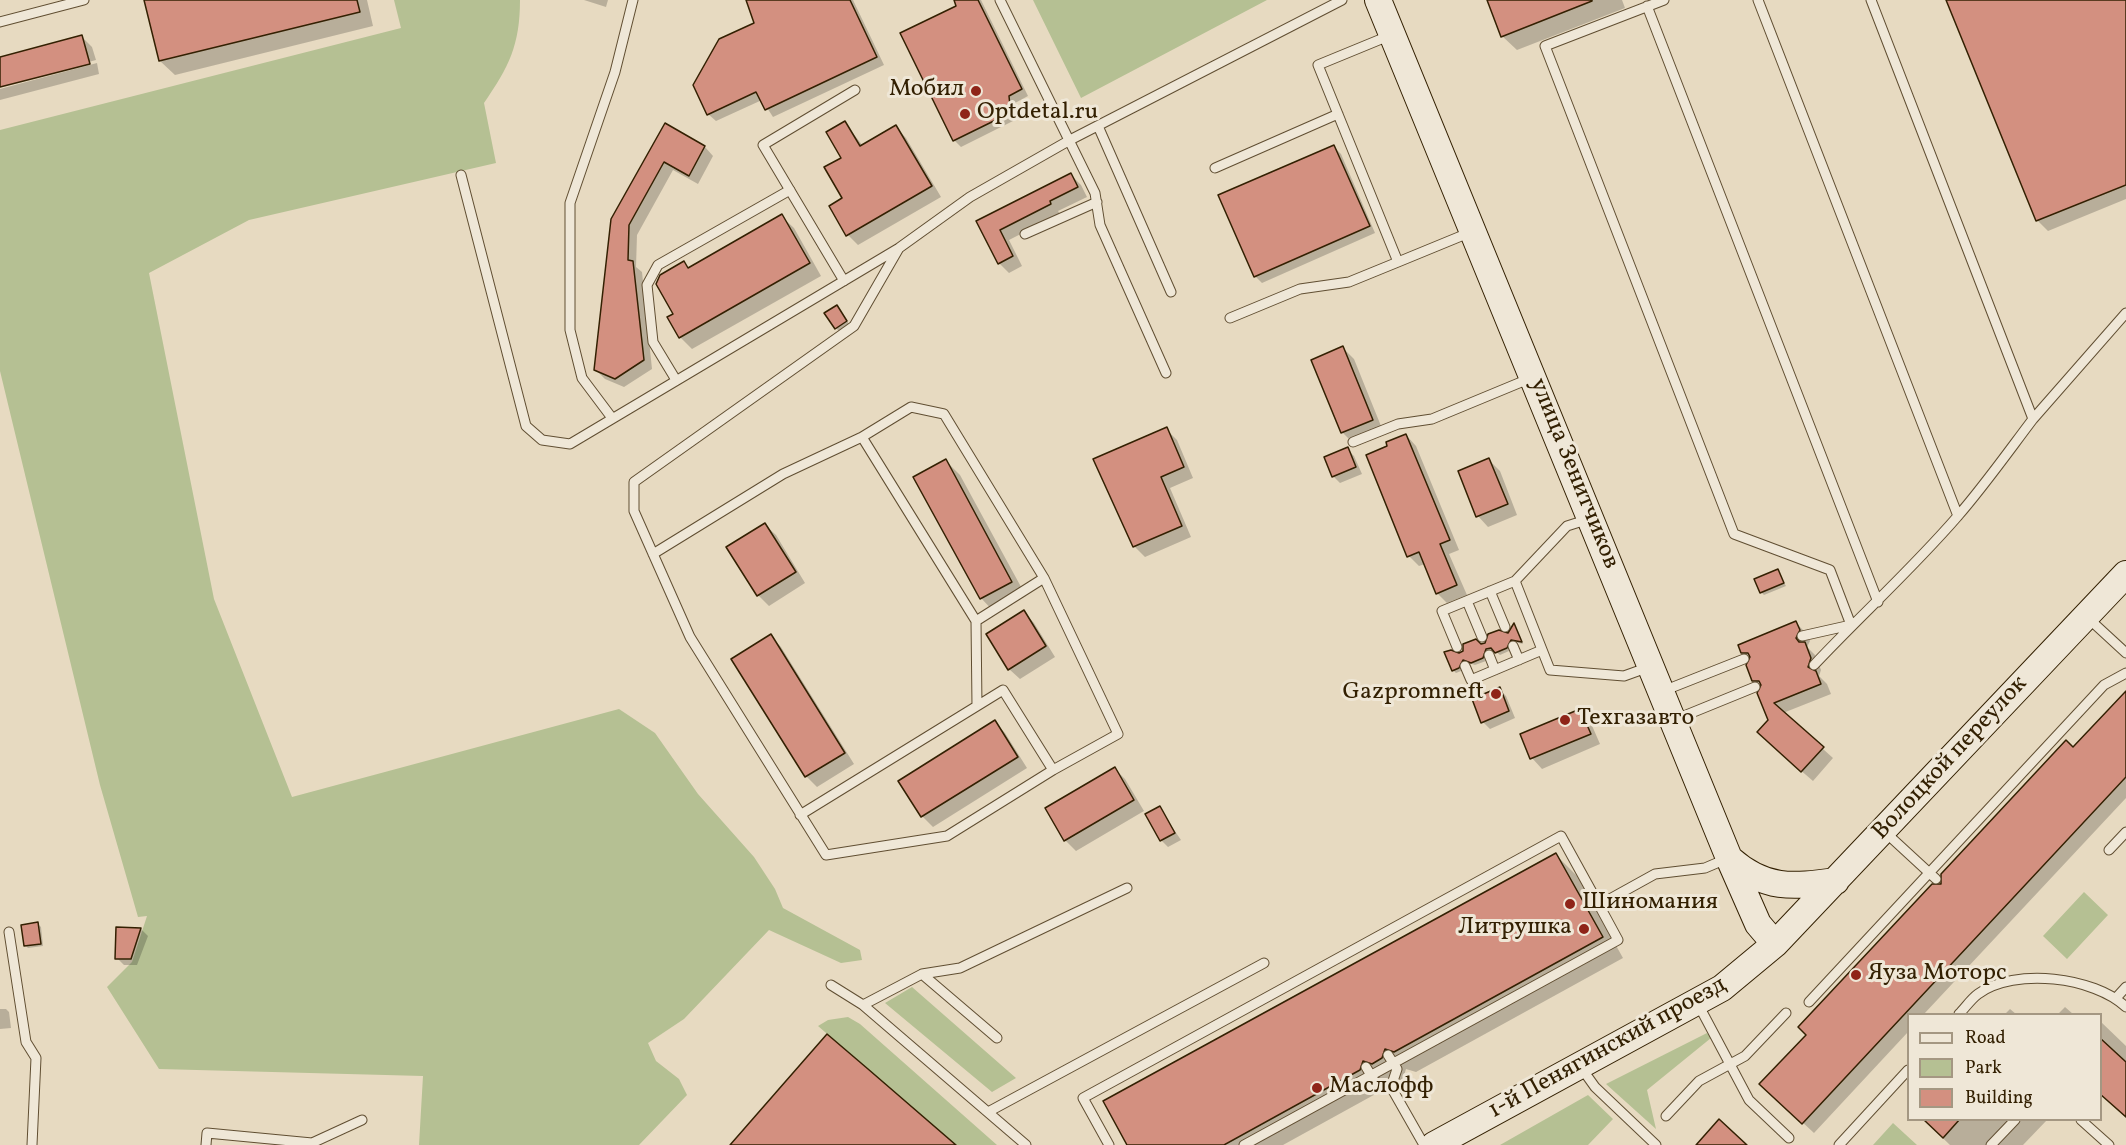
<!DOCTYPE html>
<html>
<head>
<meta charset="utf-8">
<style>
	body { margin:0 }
	#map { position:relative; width:2126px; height:1145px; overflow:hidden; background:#e7dac1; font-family:Vollkorn,serif }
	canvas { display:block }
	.legend { position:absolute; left:1907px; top:1013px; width:195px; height:108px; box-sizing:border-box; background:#efe7d7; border:2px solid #a49782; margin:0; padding:8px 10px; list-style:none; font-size:18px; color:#332002 }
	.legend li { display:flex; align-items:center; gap:12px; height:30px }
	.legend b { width:30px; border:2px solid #a49782 }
</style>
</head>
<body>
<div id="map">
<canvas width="2126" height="1145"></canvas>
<ul class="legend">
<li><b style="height:8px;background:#efe7d7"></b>Road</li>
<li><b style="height:16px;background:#b5c093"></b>Park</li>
<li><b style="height:16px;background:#d39080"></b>Building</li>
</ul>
</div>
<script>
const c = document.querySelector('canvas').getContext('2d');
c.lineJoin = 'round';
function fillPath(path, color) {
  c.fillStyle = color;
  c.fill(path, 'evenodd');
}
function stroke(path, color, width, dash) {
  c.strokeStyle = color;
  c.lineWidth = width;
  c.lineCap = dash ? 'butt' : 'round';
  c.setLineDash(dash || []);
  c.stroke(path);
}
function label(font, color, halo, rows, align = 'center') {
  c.font = font + ' Vollkorn,serif';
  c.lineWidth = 6;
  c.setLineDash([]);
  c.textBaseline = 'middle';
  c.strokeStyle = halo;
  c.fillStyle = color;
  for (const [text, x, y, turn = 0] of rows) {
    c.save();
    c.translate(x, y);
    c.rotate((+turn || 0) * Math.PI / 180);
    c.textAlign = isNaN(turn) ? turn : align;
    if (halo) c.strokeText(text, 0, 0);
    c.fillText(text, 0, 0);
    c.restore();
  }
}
const green = new Path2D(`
	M394,0H520C520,45 509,67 484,103L496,163L249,220L149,273L214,599L292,797L619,709L655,733L698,794L754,857L775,889L783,908L860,950L862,960L841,963L769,930L684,1019L648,1043L656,1061L679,1079L687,1095L639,1145H419L423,1076L159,1069L107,987L132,962L147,916L138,917L100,785L0,371V130L401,28Z
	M1033,0H1267L1081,98Z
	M2084,892L2108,915L2067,959L2043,936Z
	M912,987L1016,1078L992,1092L885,1003Z
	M848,1017L860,1024L997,1145H956L818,1026L828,1020Z
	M1707,1033L1711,1038L1647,1090L1656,1129L1606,1084Z
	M1588,1095L1613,1119L1588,1145H1500Z
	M1893,1123L1917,1145H1873Z`);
const shadow = new Path2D(`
	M145,0H367L373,26L175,75L160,61Z
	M584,0H608L606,7Z
	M748,0H853L884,65L773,117L762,100L716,121L708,114L756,23Z
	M955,0H981L1028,96L1015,103L1017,114L1013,121L961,147L954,140L958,6Z
	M1488,0H1622L1625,8L1517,50L1502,36Z
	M1947,0H2126V199L2048,231L2037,220Z
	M82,37L92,47L96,60L0,86V58Z
	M97,63L99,74L0,100V89Z
	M845,123L863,146L896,127L906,138L941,197L858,245L848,235L831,207L844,199Z
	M666,125L705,147L713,156L698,184L673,170L637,235L636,267L642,272L652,369L624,387L605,379L596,370L612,219Z
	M1334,147L1341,154L1375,233L1262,283L1255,276Z
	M1071,175L1081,185L1087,197L1058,211L1060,214L1009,240L1022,266L1009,273L999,263L978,221Z
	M781,216L794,228L821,276L692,349L680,337L669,318L675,314L684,263L690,269Z
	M840,310L849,324L839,331L836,328Z
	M1343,348L1354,359L1383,431L1353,443L1342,432Z
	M1166,429L1177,440L1193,478L1170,488L1191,537L1145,557L1134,546Z
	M1406,435L1416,446L1459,550L1449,554L1467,595L1447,603L1437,593L1425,564L1419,566L1409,556L1389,447Z
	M1347,449L1354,456L1362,474L1340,483L1333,476Z
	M1489,460L1500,471L1517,515L1488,527L1478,516Z
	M946,461L960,475L1026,596L995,613L981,598Z
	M765,525L776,535L805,583L769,606L758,595Z
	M1777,571L1786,586L1764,595L1761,592Z
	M1024,612L1034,623L1055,657L1020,679L1009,669Z
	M1796,623L1807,634L1810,641L1807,647L1815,655L1821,670L1819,676L1827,684L1831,694L1783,713L1833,758L1813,781L1769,743L1770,720L1762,688L1754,680L1751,660L1742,652Z
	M1514,625L1523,644L1514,642L1509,651L1500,655L1495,651L1489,652L1486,661L1475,665L1466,662L1461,671L1456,673L1453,670L1459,655L1509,635Z
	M771,636L781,647L854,764L817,787L806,776L733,659Z
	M1499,689L1506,696L1515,718L1490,729L1483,722Z
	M2126,698V798L1924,1014H1908V1032L1814,1133L1772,1094L1807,1035L1942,885Z
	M1580,710L1590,721L1600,744L1542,769L1532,758Z
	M995,722L1005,733L1027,768L933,827L922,816L900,781Z
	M1115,769L1125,779L1144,811L1076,851L1065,840Z
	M1159,808L1181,840L1168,847L1161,840Z
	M1556,855L1577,876L1623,958L1416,1072L1406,1069L1403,1079L1394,1084L1384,1081L1381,1091L1283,1145H1129Z
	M38,924L41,927L43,946L28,948L25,945Z
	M117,929H141L148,936L137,965H124L117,958Z
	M2065,1007L2073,1014H2058Z
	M0,1009H6L9,1012L11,1028L0,1029Z
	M2010,1009L2016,1014H2005Z
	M2100,1021L2126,1046V1118L2100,1094Z
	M1924,1120H2047L2023,1145H1950Z`);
const building = new Path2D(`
	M144,0H357L360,12L159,61Z
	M746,0H850L877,57L765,110L756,92L707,115L693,85L719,39L754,23Z
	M954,0H978L1022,89L1009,96L1010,106L1006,115L953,141L900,33L956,6Z
	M1487,0H1592V1L1501,37Z
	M1946,0H2126V185L2036,221Z
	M82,35L90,64L0,87V57Z
	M845,121L860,146L896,125L932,186L846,236L829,206L842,198L824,167L841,158L826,132Z
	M665,123L705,146L689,176L664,162L629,225L628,260L633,261L644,360L615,379L594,370L611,219Z
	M1334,145L1370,226L1254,277L1218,195Z
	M1071,173L1078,187L1050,201L1051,204L1000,230L1013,256L998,264L976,221Z
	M782,214L810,263L679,338L667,317L673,314L656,284L660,275L684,261L688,268Z
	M837,305L847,321L835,329L824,313Z
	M1343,346L1373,420L1341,433L1311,360Z
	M1167,427L1184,467L1161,477L1182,526L1133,547L1093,459Z
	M1406,434L1450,540L1440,544L1457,585L1436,594L1419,552L1407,557L1366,455L1387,446L1386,442Z
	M1348,447L1356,467L1332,477L1324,457Z
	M1489,458L1508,504L1476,517L1458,471Z
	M946,459L1012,582L980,599L913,477Z
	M765,523L796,572L757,596L726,547Z
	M1778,569L1784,583L1760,593L1754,579Z
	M1024,610L1046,646L1008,670L986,634Z
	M1796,621L1800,630L1796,638L1799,642H1805L1811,658L1808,667L1816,671L1821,684L1774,703L1824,747L1801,772L1757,732L1768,720L1757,693L1761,685L1759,681H1752L1746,665L1750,657L1748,653H1741L1738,645Z
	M1514,623L1522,642L1511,640L1507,648L1495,653L1491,648L1486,649L1483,658L1471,663L1463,660L1459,668L1452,671L1444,652L1451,650L1459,653L1463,651V644L1476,639L1481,644L1485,643L1488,634L1499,630L1508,633Z
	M771,634L845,753L805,777L731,659Z
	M1500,687L1509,711L1481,723L1472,699Z
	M2126,691V777L1802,1124L1759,1084L1806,1035L1798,1027L1932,884H1941V874L2066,740L2073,747Z
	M1580,709L1591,734L1530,759L1520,734Z
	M995,720L1018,757L921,817L898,781Z
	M1115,767L1134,800L1064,841L1045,808Z
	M1160,806L1175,833L1160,841L1145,814Z
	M1556,853L1603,937L1394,1052L1385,1049L1382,1058L1372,1064L1363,1061L1360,1070L1224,1145H1127L1103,1101Z
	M38,922L41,944L24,946L21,925Z
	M116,927L141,928L131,959H115Z
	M827,1034L868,1069L956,1145H730Z
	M2100,1038L2126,1062V1117L2100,1094Z
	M1719,1119L1747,1145H1696Z
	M1923,1119H1960L1943,1138Z`);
const lane = new Path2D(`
	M1000,0L1095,193L1100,225L1166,373
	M1664,0L1545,46L1734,534L1830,570L1851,625
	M1758,0L1958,516
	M1647,6L1878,602
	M0,22L84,0
	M1391,35L1318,65L1398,262L1471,232
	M1098,126L1171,292
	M1215,168L1338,114
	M461,175L526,426L542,440L570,444L899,248L970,197L1070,140L1342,0
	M1025,234L1097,202
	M844,281L763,145L855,90
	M1230,318L1300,289L1349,282L1398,262
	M676,380L653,342L647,285L658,265L790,190
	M612,418L582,378L570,330V203L615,72L633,0
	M2033,419L2126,313
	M862,437L911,407L944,414L1044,578L1118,734L1053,770L947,836L826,855L690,637L634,511V482L854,326L899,248
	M1353,442L1398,424L1432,419L1531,378
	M1589,519L1567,526L1515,581L1550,670L1624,676L1649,667
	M653,554L783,474L862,437L976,621L977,706L800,815
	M1490,591L1505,627
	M1467,601L1482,637
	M2088,618L2126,653
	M976,621L1044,578
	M1802,636L1851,625
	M1513,646L1519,660
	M1457,647L1442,611L1515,581
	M1489,655L1495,670
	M1814,665C1861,615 1912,569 1957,517C1984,486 2008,452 2033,419L1871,0
	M1465,666L1471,680L1542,650
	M1663,691L1744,659
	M977,706L1003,690L1053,770
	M1674,720L1755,687
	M1885,832L1936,879
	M2109,850L2126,832
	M9,932L26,1042L36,1058L32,1145
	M922,974L997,1038
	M831,985L863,1005L1026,1145
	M2116,998L2126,987
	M1809,1002L2104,685L2126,673
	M1698,1004L1749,1100L1789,1138
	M863,1005L922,974L960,968L1127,888
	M1959,1014C1965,1008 1971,999 1978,994C2015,967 2094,977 2126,1007
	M1388,1055L1397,1069L1391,1087
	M1580,1066L1595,1087L1656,1145
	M1366,1067L1375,1082L1391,1087L1424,1145
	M988,1112L1264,963
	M1666,1116L1699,1081L1745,1056L1786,1013
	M2081,1120L2109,1145
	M206,1145L207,1133L312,1143L362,1120
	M1109,1145L1083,1098L1561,836L1599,905L1655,874L1705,868L1726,859
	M1244,1145L1618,940L1599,905
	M1839,1145L1908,1070
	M1991,1145L2015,1120`);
const secondary = new Path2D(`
	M1378,0L1729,858L1758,924L1775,944
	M1730,859C1765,890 1792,887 1836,881
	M1434,1145L1722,988L1775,944L2126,574`);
const markers = [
	[976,91,6,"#8f2418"],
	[965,114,6,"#8f2418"],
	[1496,694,6,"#8f2418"],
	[1565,720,6,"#8f2418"],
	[1570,904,6,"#8f2418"],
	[1584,929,6,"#8f2418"],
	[1856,975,6,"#8f2418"],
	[1317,1088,6,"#8f2418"]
];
const poiNames = [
	["Мобил",964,91,"right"],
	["Optdetal.ru",977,114],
	["Gazpromneft",1484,694,"right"],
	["Техгазавто",1577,720],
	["Шиномания",1582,904],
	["Литрушка",1572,929,"right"],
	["Яуза Моторс",1868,975],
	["Маслофф",1329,1088]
];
const streetNames = [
	["улица Зенитчиков",1573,474,68],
	["Волоцкой переулок",1951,759,-47],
	["1-й Пенягинский проезд",1608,1049,-29]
];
fillPath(green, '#b5c093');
fillPath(shadow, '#0003');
fillPath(building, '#d39080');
stroke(building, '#332002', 1.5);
stroke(lane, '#604e32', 11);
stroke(secondary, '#332002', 28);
stroke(lane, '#efe7d7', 9);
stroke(secondary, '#efe7d7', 26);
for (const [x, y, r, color] of markers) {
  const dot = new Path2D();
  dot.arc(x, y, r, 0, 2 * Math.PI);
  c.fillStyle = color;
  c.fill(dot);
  stroke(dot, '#efe7d7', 2);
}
label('24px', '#332002', '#efe7d7', poiNames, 'left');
label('24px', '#332002', '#efe7d7', streetNames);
</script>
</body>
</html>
